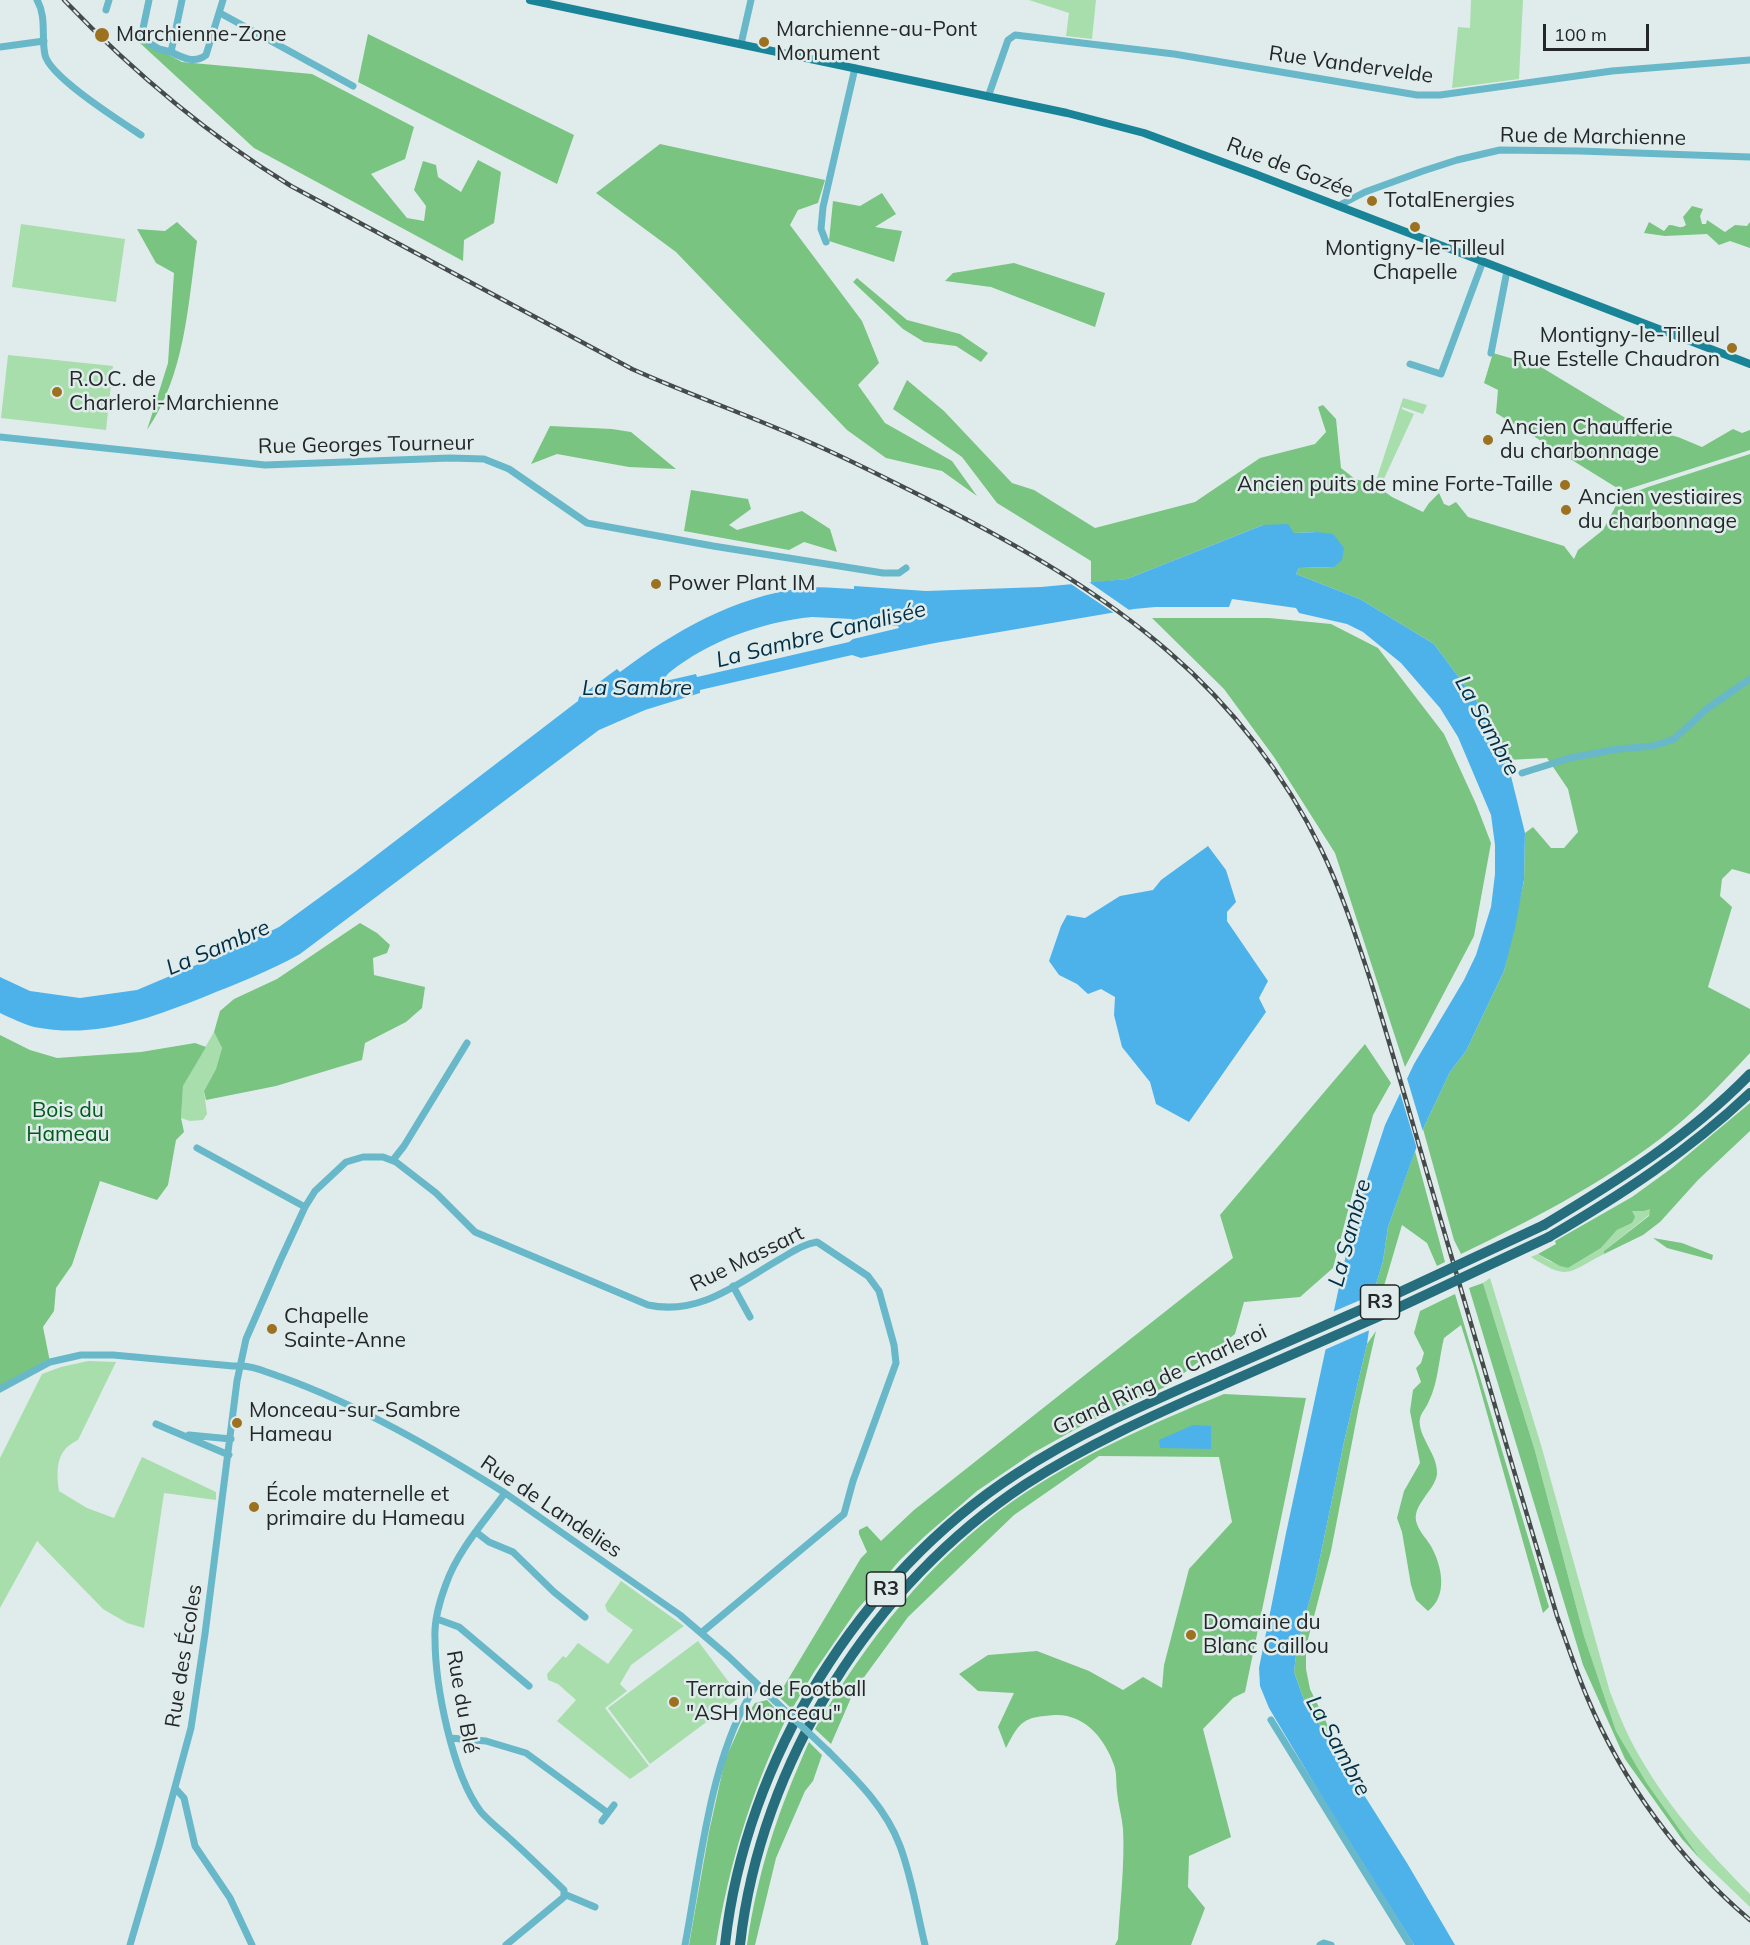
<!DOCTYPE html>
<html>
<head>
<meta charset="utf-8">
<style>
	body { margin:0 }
	#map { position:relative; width:1750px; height:1945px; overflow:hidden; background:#e0eceb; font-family:Mulish,sans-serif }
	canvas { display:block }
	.scale { position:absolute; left:1543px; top:24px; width:106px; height:27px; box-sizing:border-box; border:3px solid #232727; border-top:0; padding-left:8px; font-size:18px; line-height:21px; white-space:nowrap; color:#232727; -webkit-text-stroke:4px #e0eceb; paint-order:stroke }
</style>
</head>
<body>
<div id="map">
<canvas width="1750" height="1945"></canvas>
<div class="scale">100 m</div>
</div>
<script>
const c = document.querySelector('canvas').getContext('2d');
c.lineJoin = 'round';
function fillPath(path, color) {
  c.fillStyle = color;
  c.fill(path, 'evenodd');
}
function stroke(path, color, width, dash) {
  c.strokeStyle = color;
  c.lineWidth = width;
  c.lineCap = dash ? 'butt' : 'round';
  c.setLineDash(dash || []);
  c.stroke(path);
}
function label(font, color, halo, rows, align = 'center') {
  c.font = font + ' Mulish,sans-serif';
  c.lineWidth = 5;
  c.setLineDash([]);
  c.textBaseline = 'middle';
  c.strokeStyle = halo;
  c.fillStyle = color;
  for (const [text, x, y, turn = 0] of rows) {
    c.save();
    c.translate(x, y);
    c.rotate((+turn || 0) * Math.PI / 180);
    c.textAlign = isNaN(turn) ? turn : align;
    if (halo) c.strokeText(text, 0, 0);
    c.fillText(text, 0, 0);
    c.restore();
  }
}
const green = new Path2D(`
	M1029,0H1096L1092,39L1066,36L1069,13Z
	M1471,0H1523L1519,79L1452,88L1458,27L1470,28Z
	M21,224L125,239L116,302L12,287Z
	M8,355L113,366L106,430L1,418Z
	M1403,398L1427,405L1423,414L1402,407V409L1414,414L1383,481L1379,486L1375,484Z
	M214,1032L222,1048L216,1069L204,1091L207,1114L203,1120L190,1121L181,1118L183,1086Z
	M1651,1208L1649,1215L1604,1251V1254C1567,1273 1569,1281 1531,1257L1538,1254L1549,1261L1568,1268L1601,1248L1617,1230L1632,1223L1631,1211Z
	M1490,1278L1541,1445L1610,1692C1619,1715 1628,1737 1641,1759C1670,1809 1709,1853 1750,1894V1907L1701,1860L1646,1782L1616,1731L1584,1636L1535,1451L1483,1283Z
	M88,1361L116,1362L78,1440C56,1450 56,1469 59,1491L87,1508L114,1518L142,1457L216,1492V1500L164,1493L144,1628L127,1623L103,1609L37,1541L0,1608V1458L42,1374L61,1367Z
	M621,1581L684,1626L631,1665L620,1684L627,1691L605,1708L649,1766L630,1779L557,1721L576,1700L558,1684L548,1680L547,1674L563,1656L566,1658L578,1643L608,1664L633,1630L607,1611L605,1605Z
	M698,1641L740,1697L650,1764L608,1708Z`);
const forest = new Path2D(`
	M129,33L182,62L312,74L414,127L405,159L371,174L407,218L424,221L426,206L414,190L423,161L436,165L438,177L461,192L478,160L501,172L494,223L464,240L463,261L254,148Z
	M368,34L574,135L557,184L358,82Z
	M660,144L825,180L818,203L798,210L790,225L862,321L879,363L858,385L885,423L952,461L977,496L942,471L886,458L847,430L676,252L596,193Z
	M882,193L896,214L875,227L902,231L894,262L829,241L833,201L860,206Z
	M1692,206L1703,209L1700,216L1702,224H1706L1707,220L1725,232L1735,225L1747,226L1750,222V248L1730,241L1719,245L1707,234L1665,236L1644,233L1649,222L1664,231L1669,225C1676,225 1680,230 1686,225L1683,217Z
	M177,222L197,241C188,305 185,375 147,430L168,363L174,273L156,263L137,229L165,231Z
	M1014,263L1105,293L1095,327L991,287L945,281L953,273Z
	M857,278L907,320L960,334L988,353L981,362L956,346L924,342L903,329L853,282Z
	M1493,353L1541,367L1642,428L1678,437L1702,447L1733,429L1742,433L1750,430V450L1622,491L1496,413L1498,390L1484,383Z
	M907,380L944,411L1012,483L1034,490L1095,528L1195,502L1260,458L1315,444L1326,432L1318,407L1323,405L1336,419L1341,468L1355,479L1374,484L1392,497L1423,512L1429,503L1439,493L1444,504L1449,506L1456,502L1468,517L1564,546L1574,559L1578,550L1603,530L1620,498L1648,487L1750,454V874L1732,869L1722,879L1720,896L1732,907L1708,987L1750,1009V1053C1722,1083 1693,1114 1660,1139C1599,1185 1530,1221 1461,1254L1454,1240L1423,1129L1450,1072L1466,1051L1504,971L1524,881L1525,833L1533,827L1551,848H1564L1578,832L1568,789L1547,758L1507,760L1484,711L1434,644L1360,599L1296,574L1299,568L1334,567L1317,532L1294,533L1263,525L1127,579L1091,583V561L997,503L962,457L893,409Z
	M550,426L612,429L631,432L676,469L629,467L557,454L531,464Z
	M691,490L748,499L751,509L729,525L737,530L802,511L830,529L837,552L804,542L789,550L684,531Z
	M1152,618H1269L1331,624L1378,648L1444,734L1476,804L1491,843L1474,936L1405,1067L1335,853L1274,757L1224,689Z
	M360,923L377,933L390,945L387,953L373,958L374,975L425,987L422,1008L406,1022L365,1043L362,1060L276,1086L206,1100L204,1091L216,1069L222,1048L214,1032L220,1011L234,999L277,979Z
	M0,1035L30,1050L57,1058L141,1052L195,1043L206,1047L183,1086L181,1118L184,1132L176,1140L168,1185L157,1200L100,1181L72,1265L56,1288L54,1311L43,1327L50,1362L0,1389Z
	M1365,1044L1391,1083L1373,1115L1333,1268L1300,1297L1244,1302L1235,1334L1167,1386L1085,1424L1033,1453L977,1491L925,1536L900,1560L856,1611L814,1672L792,1709L778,1696L861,1558L867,1552L859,1534V1530L867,1526L881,1541L914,1510L1233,1258L1220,1215Z
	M1750,1103V1131L1698,1180L1660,1222L1643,1235L1604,1254V1251L1649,1216L1650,1209L1644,1211H1632L1635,1217L1632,1223L1617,1230L1601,1248L1568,1268L1560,1266L1538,1254L1556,1244L1555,1241L1632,1197L1672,1168Z
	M1415,1151L1445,1262L1437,1266L1427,1243L1402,1225L1384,1286L1375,1288L1383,1261L1388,1227Z
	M1653,1238L1682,1243L1713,1255L1712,1260L1667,1248Z
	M1483,1283L1535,1451L1584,1636L1616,1731L1646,1782L1701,1860L1682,1839L1625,1759L1583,1665L1469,1288Z
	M1455,1294L1549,1607L1543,1613L1474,1367L1461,1325L1444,1338C1439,1358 1438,1383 1429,1401C1425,1411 1418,1414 1420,1426C1423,1442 1438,1457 1437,1474C1435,1491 1410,1506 1417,1524C1420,1533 1428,1540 1432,1548C1442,1567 1448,1596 1428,1611L1416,1600L1411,1585L1402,1532L1397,1518L1404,1491L1420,1463L1410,1411L1413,1390L1421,1382L1416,1368L1421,1363L1424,1353L1414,1333L1420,1311Z
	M1376,1331L1359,1406L1331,1551L1306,1647V1669L1310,1689L1332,1734V1744L1304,1700L1294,1672L1297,1647L1316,1577L1344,1442L1367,1344Z
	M1224,1394L1306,1398L1245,1692L1233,1698L1203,1729L1231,1837L1189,1856L1188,1887L1205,1908L1191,1945H1115L1118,1939C1120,1904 1125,1863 1123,1829C1122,1817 1118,1804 1117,1792C1116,1784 1117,1773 1114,1765C1105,1739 1085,1714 1055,1715C1023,1717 1020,1721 1006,1748L998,1727L1014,1693L978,1691L959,1674L988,1655L1037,1651L1089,1671L1123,1690L1143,1677L1162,1688L1164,1665L1189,1569L1232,1522L1219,1457L1099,1456L1014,1515L908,1617L854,1691L831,1744L815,1729C866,1641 929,1560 1013,1501C1078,1456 1151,1424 1224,1394Z
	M767,1700L786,1719C751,1793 729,1864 716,1945H689L709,1832L725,1760L741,1724L755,1703Z
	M809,1742L822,1755L813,1781L805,1791L776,1858L755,1945H747C758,1869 778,1811 809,1742Z`);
const water = new Path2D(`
	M1288,524L1294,533L1317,532L1333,534L1344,548L1342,560L1334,567L1299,568L1296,574L1360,599L1434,644L1484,711L1507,760L1525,833L1524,880L1515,928L1504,971L1466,1051L1450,1072L1423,1129L1388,1227L1383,1261L1375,1288L1367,1344L1344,1442L1316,1577L1297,1647L1294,1672L1304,1700L1407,1863L1455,1945H1414L1334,1817L1269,1708L1260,1686L1259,1668L1286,1533L1353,1222L1385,1125L1414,1064L1464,980L1476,955L1491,907L1495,874V845L1491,815L1458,737L1440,708L1401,663L1363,632L1347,624L1299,613L1296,608L1232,599L1229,607H1155L1134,609L935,643L861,658L852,655L700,690V693L645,710L599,730L300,954C268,972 238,983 204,997C148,1019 96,1039 34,1027C23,1024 11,1018 0,1013V977L30,991L80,998L137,990L229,951L279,927L356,871L578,701L579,697L617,669L620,672C675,631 733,597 803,588C820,586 837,588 854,589V586L926,591L1041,587L1127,579L1263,525ZM812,617L852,619V622L898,626L899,628L853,639L849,642L697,677L696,674L661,682C664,680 666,675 670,672C709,641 762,622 812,617Z
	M1208,846L1226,870L1236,902L1227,912V921L1268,981L1259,998L1266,1012L1189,1122L1156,1104L1150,1082L1122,1047L1114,1015L1115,997L1101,989L1088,994L1077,984L1059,975L1049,961L1061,926L1067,915L1085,918L1120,896L1153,890L1161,880Z
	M1193,1425L1211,1426V1449L1160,1448L1159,1440Z`);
const pier = new Path2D(`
	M1086,580L1132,612L1117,615L1068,582Z
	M1406,1075L1424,1135L1417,1149L1399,1089Z
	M1377,1293L1372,1329L1322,1351L1330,1313Z`);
const minor = new Path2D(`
	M37,0C47,17 41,37 45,55C50,77 120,121 141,135
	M149,0L141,38L159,49L171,52
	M182,0L171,52C183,58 195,64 206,55L223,0
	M106,10L109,0
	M220,13L353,86
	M741,44L751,0
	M0,47L44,41
	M988,97L1008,40L1015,35L1174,54L1417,95H1440L1612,71L1750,60
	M1338,206L1365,192L1423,171L1457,160L1500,150L1580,151L1750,157
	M826,242L821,229L823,207L855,68
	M1491,353L1507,271
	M1410,364L1441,374L1483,261
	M0,437L265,465L450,458L484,459L509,469L587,523L713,546L883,573H899L906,568
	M1522,773L1570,758L1618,749L1653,746L1674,739L1708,708L1750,679
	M197,1148L305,1207
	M393,1160L404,1146L467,1043
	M733,1286L750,1317
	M0,1389L50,1362L81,1355H113L233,1366C250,1364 266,1372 281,1377C359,1405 435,1449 505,1493L680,1615L729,1657L775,1701
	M156,1424L229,1455
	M189,1435L231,1439
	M505,1493C484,1522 458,1550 446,1584C440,1600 434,1621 435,1638C435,1685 452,1774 481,1812C489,1821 499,1829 508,1837C527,1854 545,1872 564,1890V1897L506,1945
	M476,1532L489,1542L513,1552L554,1592L585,1617
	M437,1619L459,1627L529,1686
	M1271,1720L1410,1945
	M450,1738L486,1741L526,1753L608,1813
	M828,1751C856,1779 886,1808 900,1846C912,1878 917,1912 925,1945
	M175,1788L184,1798L195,1846L230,1898L252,1945
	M602,1821L614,1805
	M564,1894L595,1907
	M130,1945L159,1846L191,1728L205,1634L237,1381L246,1339L280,1261L305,1207L315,1191L346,1162L363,1157H383L396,1162L436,1193L475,1232L648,1305C700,1316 738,1283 780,1259C792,1252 803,1244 817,1242L868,1276L879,1291L894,1345L896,1363L853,1481L844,1514L701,1633
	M685,1945C701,1862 710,1754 757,1684
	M1320,1945L1324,1943L1331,1945`);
const major = new Path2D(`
	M530,0L1067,113L1144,133L1255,174L1750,364`);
const highway = new Path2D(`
	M1544,1225C1617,1181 1690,1136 1750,1074
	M1549,1237C1621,1195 1690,1150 1750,1093
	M725,1945C745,1760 860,1575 1016,1474C1078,1433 1146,1404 1214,1374
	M740,1945C760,1763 873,1584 1026,1484C1087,1445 1153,1415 1220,1386`);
const rail = new Path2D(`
	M64,0C131,70 208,135 291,186L632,369C690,395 751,416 809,442C853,461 895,483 937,504C1019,546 1099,591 1169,652C1232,706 1285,775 1321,849C1342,892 1356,937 1371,982C1394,1057 1415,1132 1437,1207C1477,1343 1516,1480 1557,1616C1567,1643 1576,1671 1587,1697C1622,1781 1680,1861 1750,1920`);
const minorBridge = new Path2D(`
	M775,1701L828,1751`);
const highwayBridge = new Path2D(`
	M1214,1374L1383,1300L1544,1225
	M1220,1386L1389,1312L1549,1237`);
const markers = [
	[102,35,8,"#9c7221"],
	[764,42,6,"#9c7221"],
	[1372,201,6,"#9c7221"],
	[1415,227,6,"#9c7221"],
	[1732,348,6,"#9c7221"],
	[57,392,6,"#9c7221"],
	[1488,440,6,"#9c7221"],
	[1565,485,6,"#9c7221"],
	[1566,510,6,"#9c7221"],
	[656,584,6,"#9c7221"],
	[272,1329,6,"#9c7221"],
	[237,1423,6,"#9c7221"],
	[254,1507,6,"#9c7221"],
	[1191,1635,6,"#9c7221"],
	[674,1702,6,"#9c7221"]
];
const shields = [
	[1380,1302,39],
	[886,1589,39]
];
const shieldNames = [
	["R3",1380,1302],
	["R3",886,1589]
];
const poiNames = [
	["Marchienne-au-Pont",776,30],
	["Monument",776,54],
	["Marchienne-Zone",116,35],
	["TotalEnergies",1384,201],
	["Montigny-le-Tilleul",1415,249,"center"],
	["Chapelle",1415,273,"center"],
	["Montigny-le-Tilleul",1720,336,"right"],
	["Rue Estelle Chaudron",1720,360,"right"],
	["R.O.C. de",69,380],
	["Charleroi-Marchienne",69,404],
	["Ancien Chaufferie",1500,428],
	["du charbonnage",1500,452],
	["Ancien puits de mine Forte-Taille",1553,485,"right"],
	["Ancien vestiaires",1578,498],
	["du charbonnage",1578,522],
	["Power Plant IM",668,584],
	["Chapelle",284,1317],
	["Sainte-Anne",284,1341],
	["Monceau-sur-Sambre",249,1411],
	["Hameau",249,1435],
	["École maternelle et",266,1495],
	["primaire du Hameau",266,1519],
	["Domaine du",1203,1623],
	["Blanc Caillou",1203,1647],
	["Terrain de Football",686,1690],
	["\"ASH Monceau\"",686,1714]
];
const streetNames = [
	["Rue Vandervelde",1351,65,8],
	["Rue de Marchienne",1593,137,1],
	["Rue de Gozée",1290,168,21],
	["Rue Georges Tourneur",366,445,-1],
	["Rue Massart",747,1259,-26],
	["Grand Ring de Charleroi",1160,1380,-25],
	["Rue de Landelies",551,1507,34],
	["Rue des Écoles",184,1656,-81],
	["Rue du Blé",462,1702,80]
];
const parkNames = [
	["Bois du",68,1111],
	["Hameau",68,1135]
];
const waterNames = [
	["La Sambre Canalisée",821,635,-14],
	["La Sambre",637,688],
	["La Sambre",1487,726,61],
	["La Sambre",218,948,-23],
	["La Sambre",1350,1233,-75],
	["La Sambre",1338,1746,61]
];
fillPath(green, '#a7deab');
fillPath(forest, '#78c480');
fillPath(water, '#4eb2ea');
fillPath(pier, '#e0eceb');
stroke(minor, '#68b8ca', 7);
stroke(major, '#198497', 8);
stroke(highway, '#266e7d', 10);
stroke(rail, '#454b4b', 4.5);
stroke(rail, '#e0eceb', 2, [7]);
stroke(minorBridge, '#68b8ca', 7);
stroke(highwayBridge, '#266e7d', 10);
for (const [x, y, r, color] of markers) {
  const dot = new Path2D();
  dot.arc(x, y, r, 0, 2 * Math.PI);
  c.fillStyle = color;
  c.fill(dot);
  stroke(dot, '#e0eceb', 2);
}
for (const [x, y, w] of shields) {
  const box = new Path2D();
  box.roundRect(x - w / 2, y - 17, w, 34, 4.5);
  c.fillStyle = '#e0eceb';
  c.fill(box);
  stroke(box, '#232727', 1.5);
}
label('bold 20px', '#232727', null, shieldNames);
label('21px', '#232727', '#e0eceb', poiNames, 'left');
label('21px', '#232727', '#e0eceb', streetNames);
label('21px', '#015a1b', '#e0eceb', parkNames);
label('italic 22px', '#012e45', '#e0eceb', waterNames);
</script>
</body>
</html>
